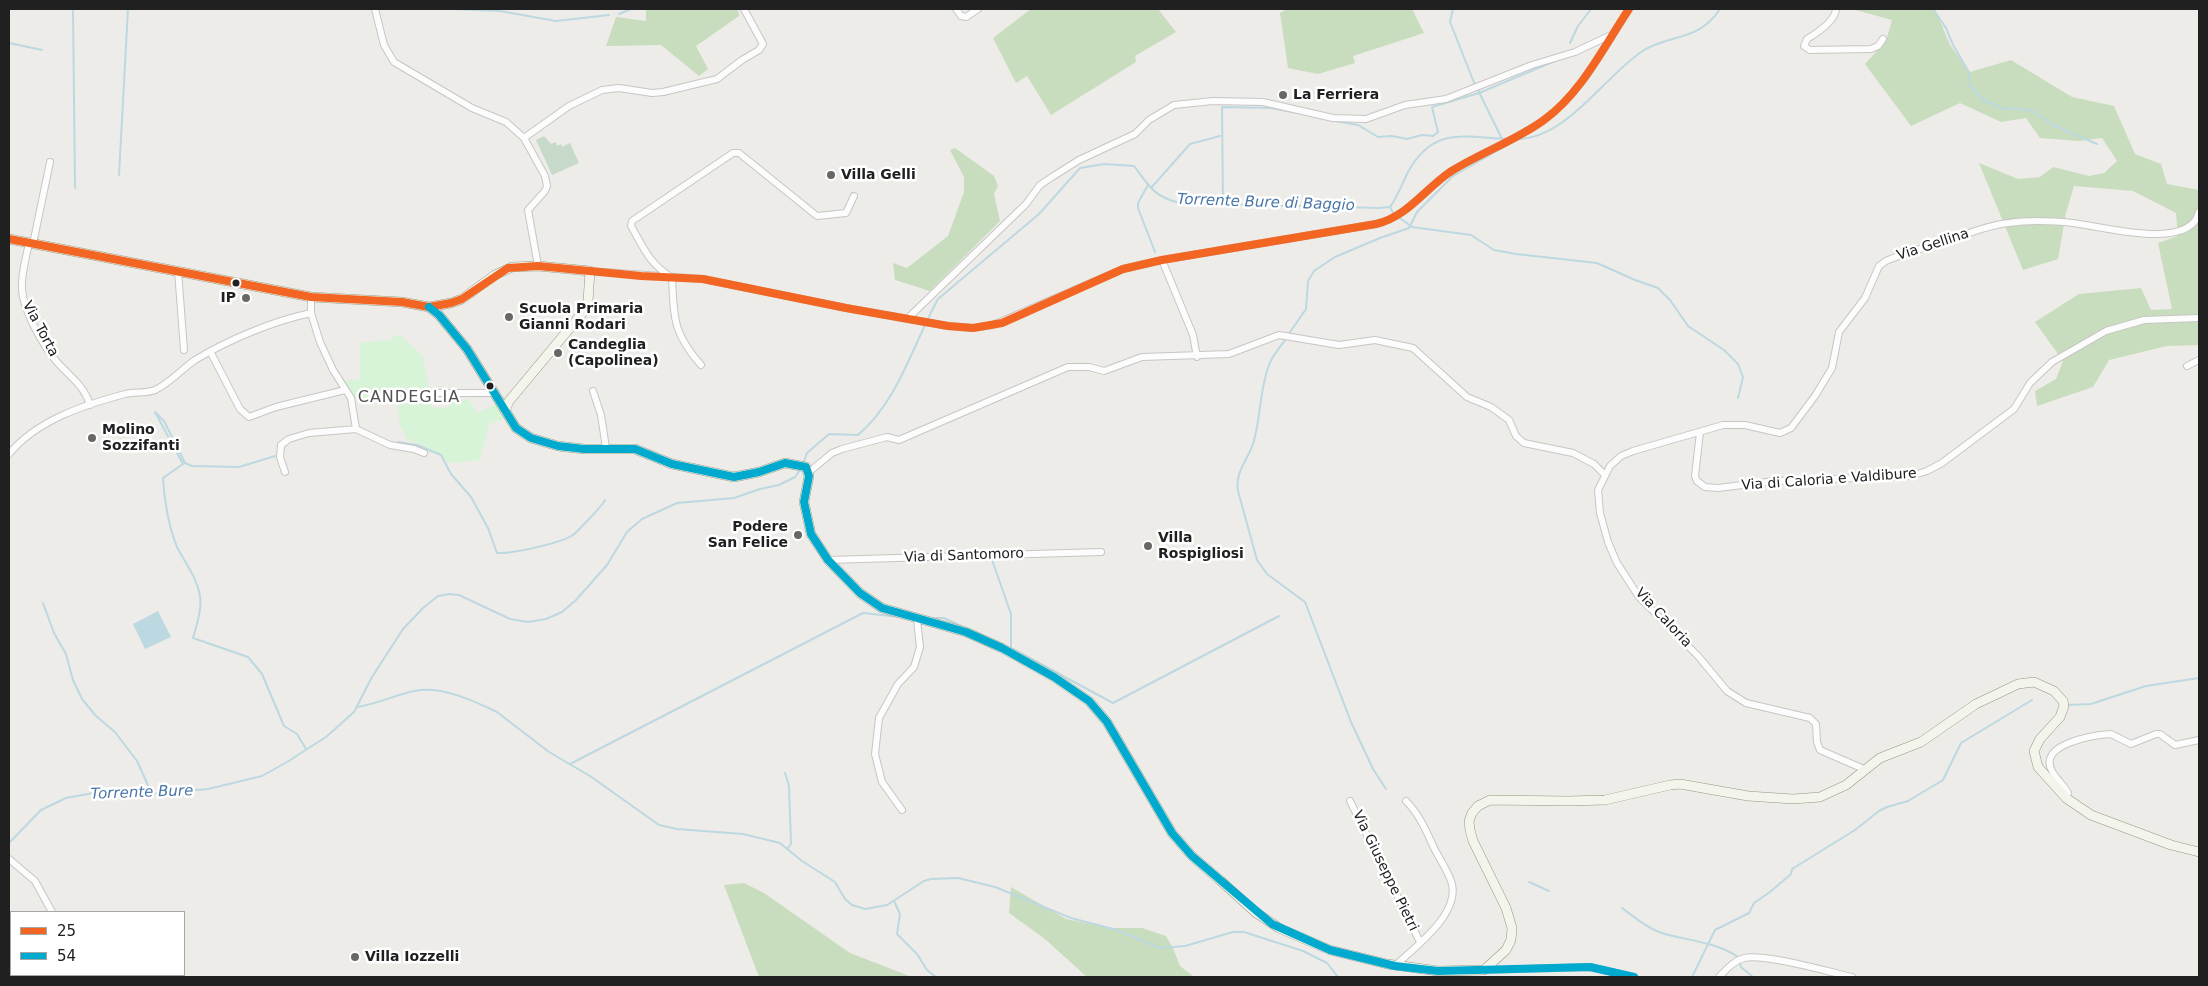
<!DOCTYPE html>
<html>
<head>
<meta charset="utf-8">
<style>
	body { margin:0 }
	#map { position:relative; width:2208px; height:986px; overflow:hidden; background:#eeece8; font-family:"DejaVu Sans",sans-serif }
	canvas { display:block }
	.frame { position:absolute; inset:0; border:10px solid #202020; pointer-events:none }
	.legend { position:absolute; left:10px; top:911px; width:175px; height:65px; box-sizing:border-box; background:#fff; border:1px solid #a6a6a6; margin:0; padding:6px 9px; list-style:none; font-size:15px; color:#202020 }
	.legend li { display:flex; align-items:center; gap:10px; height:25px }
	.legend b { width:25px; border:1px solid #a6a6a6 }
</style>
</head>
<body>
<div id="map">
<canvas width="2208" height="986"></canvas>
<div class="frame"></div>
<ul class="legend">
<li><b style="height:6px;background:#f26522"></b>25</li>
<li><b style="height:6px;background:#00a9ce"></b>54</li>
</ul>
</div>
<script>
const c = document.querySelector('canvas').getContext('2d');
c.lineJoin = 'round';
function fillPath(path, color) {
  c.fillStyle = color;
  c.fill(path, 'evenodd');
}
function stroke(path, color, width, dash) {
  c.strokeStyle = color;
  c.lineWidth = width;
  c.lineCap = dash ? 'butt' : 'round';
  c.setLineDash(dash || []);
  c.stroke(path);
}
function label(font, color, halo, rows, align = 'center') {
  c.font = font + ' "DejaVu Sans",sans-serif';
  c.lineWidth = 5;
  c.setLineDash([]);
  c.textBaseline = 'middle';
  c.strokeStyle = halo;
  c.fillStyle = color;
  for (const [text, x, y, turn = 0] of rows) {
    c.save();
    c.translate(x, y);
    c.rotate((+turn || 0) * Math.PI / 180);
    c.textAlign = isNaN(turn) ? turn : align;
    if (halo) c.strokeText(text, 0, 0);
    c.fillText(text, 0, 0);
    c.restore();
  }
}
const forest = new Path2D(`
	M646,9H738L739,16L696,46L708,69L699,76L661,45L606,46L616,17L646,21Z
	M1031,9H1158L1176,32L1135,56L1136,62L1051,115L1027,76L1016,83L993,38Z
	M1287,9H1412L1424,33L1353,56L1355,63L1318,74L1288,68L1280,13Z
	M1852,9H1935L1950,45L1970,72L2011,60L2072,97L2114,106L2135,154L2161,164L2167,184L2199,190V345L2167,346L2109,360L2093,387L2037,406L2035,391L2056,379L2063,361L2035,322L2079,294L2141,288L2151,310L2172,309L2158,243L2178,236L2176,213L2133,191L2074,186L2066,213L2058,259L2023,270L1979,163L2018,179L2040,177L2053,167L2089,176L2104,173L2117,161L2102,138L2079,141L2040,138L2026,118L2001,122L1960,103L1911,126L1865,64L1886,41L1892,20Z
	M955,148L994,176L998,186L994,194L1000,221L930,291L895,280L893,263L907,268L948,236L964,192V177L950,150Z
	M744,883L764,893L850,953L912,977H759L724,885Z
	M1011,887L1066,919L1111,928H1142L1166,936L1173,948L1180,966L1194,977H1087L1045,939L1009,913Z`);
const cemetery = new Path2D(`
	M544,136L551,144L556,142L557,146L561,144L562,147L570,143L579,163L552,175L536,140Z`);
const park = new Path2D(`
	M400,335L423,356L430,393L428,398L433,408L449,407L448,399L469,400L478,413L496,404L504,419L489,424L480,460L450,463L444,460L439,454L407,439L400,426L397,397L359,402L349,392L342,381L360,379V343L393,339V336Z`);
const water = new Path2D(`
	M158,611L171,637L145,649L133,624Z`);
const stream = new Path2D(`
	M73,9L75,188
	M452,9L500,11L556,21L609,15
	M1453,9L1450,22L1475,85
	M1933,9L1946,28L1953,45L1970,74L1968,80L1969,85L1983,100L2004,109H2020L2032,111L2053,125L2097,144
	M619,14L631,9
	M9,43L42,50
	M1570,43L1578,26L1591,9
	M1478,90L1502,139
	M1335,121L1358,125L1378,137L1392,136L1407,139L1422,135L1433,136L1438,132L1432,107L1479,93L1562,58
	M1517,139C1567,139 1605,75 1644,50C1672,34 1699,41 1720,9
	M119,175L128,9
	M1148,185L1138,203V208L1155,252
	M1151,188L1190,144L1220,136
	M1223,205L1222,107L1271,108L1303,114
	M1390,207L1393,213L1412,227L1471,235L1494,250L1516,254L1597,263L1635,280L1658,288L1670,300L1688,326L1724,350L1738,364L1743,377L1738,398
	M1288,335L1306,309L1308,281L1314,271L1335,257L1380,238L1409,228L1417,212L1453,176L1509,144
	M1286,339C1280,347 1272,356 1269,365C1259,391 1261,419 1253,444C1247,461 1235,472 1238,491L1257,560L1267,574L1305,602L1351,722L1373,769L1386,789
	M155,412L183,464L163,478C164,499 169,528 177,547C185,563 197,577 200,596C202,609 197,624 193,638L248,657L262,674L284,726L297,734L306,749
	M155,412L164,421L185,463L192,466L239,467L275,456
	M398,442L417,445L441,455L451,474L471,497L488,528L497,553C512,554 561,543 573,535C577,532 603,505 605,500
	M803,464L807,453L829,434L858,435C899,400 913,344 938,299L1039,214L1080,168L1104,164L1134,166C1149,186 1154,197 1180,203L1379,208L1390,207C1398,196 1402,184 1408,172C1433,126 1464,137 1507,139
	M991,557L1011,614V648
	M43,603L54,633L66,654L73,680L82,699L96,716L115,732L137,761L152,794
	M932,618H944L963,627
	M1013,649L1113,703L1279,616
	M2068,705L2091,704L2146,686L2199,678
	M357,707C377,704 395,695 414,691C440,685 474,701 497,712L549,752L590,776L659,825L677,829L743,834L780,843L802,861L835,882L845,899L852,905L865,909L887,905L924,881L931,879L958,878L995,887L1071,918L1117,930L1160,948L1185,946L1233,932H1244L1303,951L1327,963L1338,977
	M570,764L863,613L900,617
	M785,773L789,786L791,844L788,848
	M9,843L41,810L66,798L104,791L152,794L208,789L262,776L287,762L326,737L354,712L372,677L403,629L423,608L438,596L449,594L459,595L510,619L528,622L546,619L562,612L576,600L607,565L627,532L642,519L677,503L734,498L760,489L779,485L795,477L801,469
	M1529,882L1549,891
	M894,901L900,914L897,934L917,954L927,970L936,977
	M1622,908C1635,918 1649,929 1665,934C1690,941 1716,942 1738,957
	M1739,962L1741,967L1753,977
	M9,970H11
	M30,975L39,977
	M1692,977L1715,930L1749,913L1754,903L1770,892L1791,874L1792,869L1855,830L1879,811L1887,807L1908,801L1943,780L1961,743L2032,700`);
const minor = new Path2D(`
	M375,9L384,45L394,62L472,108L506,122L524,138L545,176L547,186L545,191L528,210L538,266
	M956,9L961,16L966,17L978,9
	M1836,9C1835,21 1817,33 1807,39L1804,46L1810,50L1871,49L1878,46L1883,39
	M524,138L569,106L602,90L619,88L652,93L663,92L717,79L742,60L759,50L763,44L744,9
	M29,243C26,258 21,274 22,289C23,310 43,346 57,362C70,377 84,385 90,405
	M33,244L50,162
	M1162,260L1193,335L1197,357
	M178,271L184,350
	M590,271L703,279L846,308L948,326L973,328L993,325L1123,269L1162,260L1376,224C1407,217 1425,189 1450,172C1480,153 1515,141 1544,120C1582,92 1603,48 1629,9
	M311,297V313L320,342L333,370L351,398L356,429
	M907,319L1026,204L1040,185L1052,177L1079,160L1135,134L1149,120L1174,105L1213,101L1263,102L1333,118L1366,119L1405,105L1446,99L1532,65L1575,52L1611,35
	M211,353L240,409L249,417L276,407L345,390
	M701,365C673,333 674,319 672,278C648,262 645,250 631,226L632,221L733,153H739L817,216L846,213L854,196
	M2187,366L2199,360
	M593,391L601,415L606,448
	M430,393H495
	M1700,432L1695,476L1697,481L1705,487L1718,488L1775,481L1911,476L1927,471L1942,463L2014,409L2030,383L2052,362L2106,331L2144,320L2199,318
	M9,454C37,420 84,405 125,394C135,391 146,394 155,390C170,383 182,369 195,360C228,340 273,321 311,313
	M285,472L280,457L281,445L289,439L309,433L356,429L390,445L414,449L424,453
	M809,472L832,453L842,449L887,437L899,440L1068,367H1089L1104,371L1142,357L1229,354L1279,335L1339,345L1375,340L1413,348L1467,397L1491,407L1509,420L1516,436L1524,443L1573,453L1594,464L1605,475
	M828,560L1101,552
	M1866,770L1820,750L1817,742L1816,724L1810,718L1746,703L1727,691L1698,656L1639,597L1617,563L1608,542L1600,513L1598,490L1610,466L1621,456L1633,451L1723,425H1745L1780,433L1791,428L1815,396L1832,368L1839,332L1865,298L1879,266L1886,261C1904,253 1924,248 1943,242C1965,235 1987,225 2009,223C2030,220 2053,221 2073,223C2101,226 2190,252 2199,212
	M2066,798L2068,793C2064,785 2056,779 2052,771C2037,744 2094,735 2111,734L2131,744L2156,734H2160L2175,745L2199,740
	M1350,801L1420,942
	M902,810L882,782L875,754L879,718L898,684L914,667L920,647L917,620
	M9,859L35,881L52,912
	M1395,966C1415,947 1459,915 1452,884C1449,873 1441,861 1435,850C1427,833 1420,815 1406,801
	M1484,970L1590,967L1634,977
	M77,975L78,977
	M1719,977C1726,970 1733,961 1744,958C1763,953 1830,972 1852,977`);
const secondary = new Path2D(`
	M9,239L311,297L402,302L429,307L451,303L462,299L495,275L512,267L538,266L590,271L588,301L584,311L509,401L505,411
	M429,307L439,315L467,349L516,428L531,438L558,446L584,449H635L672,464L734,477L759,472L785,463L806,467L809,476L804,502L811,534L828,560L860,593L882,608L966,632L1002,648L1054,677L1089,701L1107,722L1172,833L1192,856L1221,881L1255,912L1279,928L1330,950L1387,964L1438,971L1484,970L1506,950L1511,940L1512,928L1506,908L1473,841L1470,830L1469,821L1472,813L1478,806L1490,800L1568,801L1605,800L1670,785L1680,784L1748,796L1793,799L1820,797L1846,785L1880,758L1921,742L1976,704L2018,684L2034,682L2054,691L2063,701L2064,706L2060,717L2040,739L2034,751L2038,767L2066,798L2091,815L2171,845L2199,852`);
const bus1 = new Path2D(`
	M9,239L311,297L402,302L429,307L451,303L462,299L508,268L538,266L641,276L703,279L846,308L948,326L973,328L1002,323L1123,269L1162,260L1376,224C1407,217 1425,189 1450,172C1480,153 1515,141 1544,120C1582,92 1603,48 1629,9`);
const bus2 = new Path2D(`
	M429,307L439,315L467,349L516,428L531,438L558,446L584,449H635L672,464L734,477L759,472L785,463L806,467L809,476L804,502L811,534L828,560L860,593L882,608L966,632L1002,648L1054,677L1089,701L1107,722L1172,833L1192,856L1272,924L1330,950L1395,966L1438,971L1590,967L1634,977`);
const markers = [
	[1283,95,5,"#686766"],
	[831,175,5,"#686766"],
	[236,283,4.5,"#202020"],
	[246,298,5,"#686766"],
	[509,317,5,"#686766"],
	[558,353,5,"#686766"],
	[490,386,4.5,"#202020"],
	[92,438,5,"#686766"],
	[798,535,5,"#686766"],
	[1148,546,5,"#686766"],
	[355,957,5,"#686766"]
];
const poiNames = [
	["La Ferriera",1293,95],
	["Villa Gelli",841,175],
	["IP",236,298,"right"],
	["Scuola Primaria",519,309],
	["Gianni Rodari",519,325],
	["Candeglia",568,345],
	["(Capolinea)",568,361],
	["Molino",102,430],
	["Sozzifanti",102,446],
	["Podere",788,527,"right"],
	["San Felice",788,543,"right"],
	["Villa",1158,538],
	["Rospigliosi",1158,554],
	["Villa Iozzelli",365,957]
];
const streetNames = [
	["Via Gellina",1933,245,-18],
	["Via Torta",40,329,62],
	["Via di Caloria e Valdibure",1829,480,-4],
	["Via di Santomoro",964,556,-2],
	["Via Caloria",1663,618,47],
	["Via Giuseppe Pietri",1385,871,64]
];
const waterNames = [
	["Torrente Bure di Baggio",1266,203,2],
	["Torrente Bure",142,793,-2]
];
const quarterNames = [
	["CANDEGLIA",409,398]
];
fillPath(forest, '#c8dcbe');
fillPath(cemetery, '#c7d9c8');
fillPath(park, '#d7f3d8');
fillPath(water, '#bcd8e0');
stroke(stream, '#bcd8e0', 2);
stroke(minor, '#c7c6c4', 8);
stroke(secondary, '#959880', 10);
stroke(minor, '#fcfcfc', 6);
stroke(secondary, '#f3f4eb', 9);
stroke(bus1, '#f26522', 8);
stroke(bus2, '#00a9ce', 8);
for (const [x, y, r, color] of markers) {
  const dot = new Path2D();
  dot.arc(x, y, r, 0, 2 * Math.PI);
  c.fillStyle = color;
  c.fill(dot);
  stroke(dot, '#fff', 2);
}
label('bold 14px', '#202020', '#fff', poiNames, 'left');
label('14px', '#202020', '#fff', streetNames);
label('italic 15px', '#4976a8', '#fff', waterNames);
c.letterSpacing = '1px';
label('16px', '#535353', '#fff', quarterNames);
c.letterSpacing = '0px';
</script>
</body>
</html>
